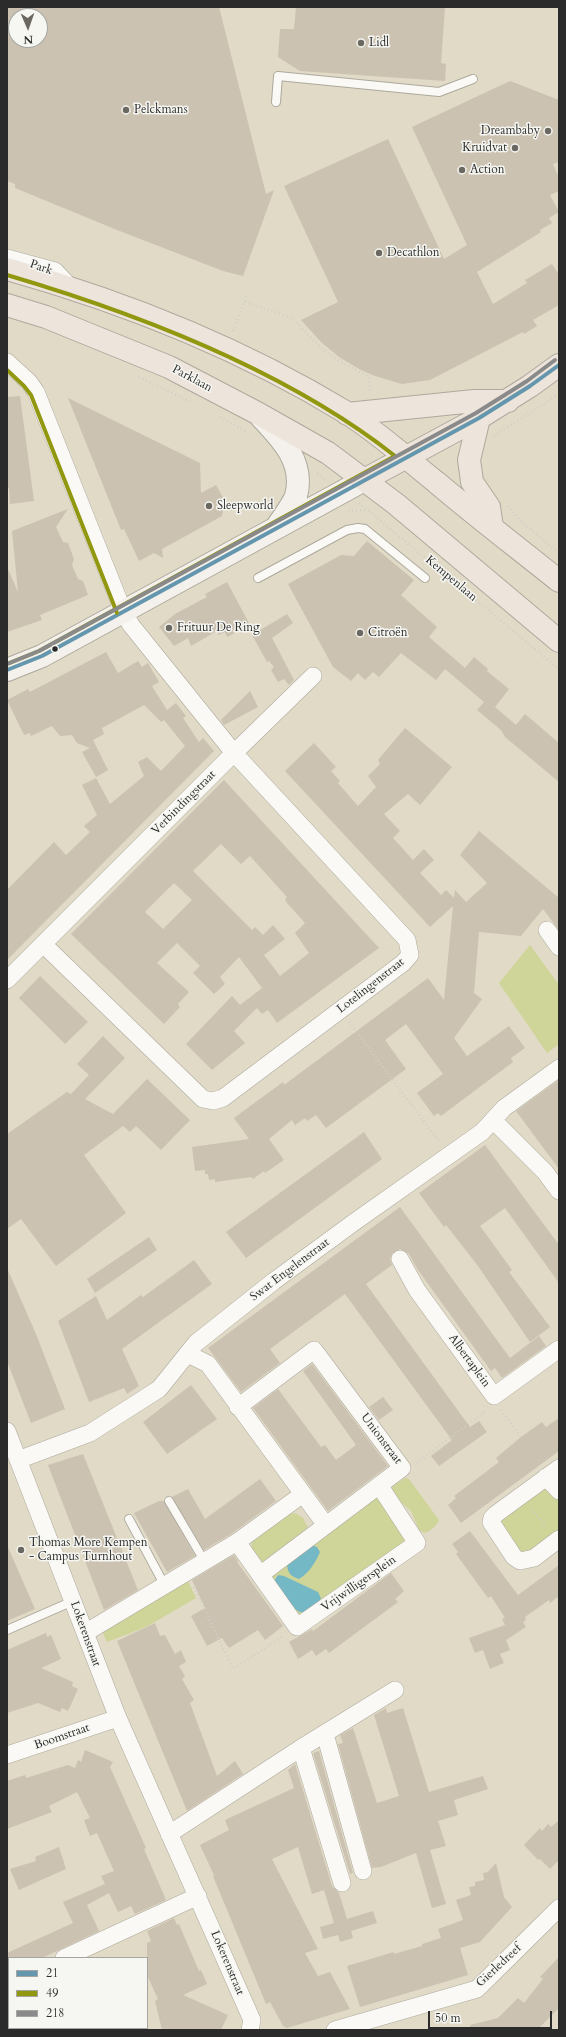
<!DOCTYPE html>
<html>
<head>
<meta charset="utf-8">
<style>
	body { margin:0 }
	#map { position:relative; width:566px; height:2037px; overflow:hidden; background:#e0dac6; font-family:Cardo,serif }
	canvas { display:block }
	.frame { position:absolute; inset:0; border:8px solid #2b2b2b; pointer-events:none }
	.legend { position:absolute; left:8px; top:1957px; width:140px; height:72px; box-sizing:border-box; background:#f6f6f2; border:1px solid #a5a5a2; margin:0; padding:5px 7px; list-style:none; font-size:12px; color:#2b2b2b }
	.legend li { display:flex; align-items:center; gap:8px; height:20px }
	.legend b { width:20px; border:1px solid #a5a5a2 }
	.north { position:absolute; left:8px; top:8px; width:40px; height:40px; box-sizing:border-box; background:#f6f6f2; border:1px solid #a5a5a2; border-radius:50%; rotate:178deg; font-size:11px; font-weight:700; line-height:16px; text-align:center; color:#2b2b2b }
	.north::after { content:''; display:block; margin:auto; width:14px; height:18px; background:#6a6861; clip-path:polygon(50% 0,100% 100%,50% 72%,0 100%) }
	.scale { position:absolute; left:428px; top:2011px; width:124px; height:18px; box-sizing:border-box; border:2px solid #2b2b2b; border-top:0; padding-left:5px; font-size:12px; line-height:14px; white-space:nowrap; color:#2b2b2b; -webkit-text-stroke:3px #f6f6f2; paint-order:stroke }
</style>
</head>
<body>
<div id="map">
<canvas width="566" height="2037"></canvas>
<div class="frame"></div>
<ul class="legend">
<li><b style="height:5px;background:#6496ae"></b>21</li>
<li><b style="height:5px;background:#91980f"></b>49</li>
<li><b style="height:5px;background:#8a8a8a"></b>218</li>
</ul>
<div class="north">N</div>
<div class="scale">50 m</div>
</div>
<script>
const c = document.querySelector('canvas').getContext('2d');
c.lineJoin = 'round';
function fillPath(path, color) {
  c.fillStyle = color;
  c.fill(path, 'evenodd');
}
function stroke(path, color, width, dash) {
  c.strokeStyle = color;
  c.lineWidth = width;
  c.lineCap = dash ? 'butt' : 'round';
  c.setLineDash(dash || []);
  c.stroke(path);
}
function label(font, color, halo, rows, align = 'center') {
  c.font = font + ' Cardo,serif';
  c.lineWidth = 3;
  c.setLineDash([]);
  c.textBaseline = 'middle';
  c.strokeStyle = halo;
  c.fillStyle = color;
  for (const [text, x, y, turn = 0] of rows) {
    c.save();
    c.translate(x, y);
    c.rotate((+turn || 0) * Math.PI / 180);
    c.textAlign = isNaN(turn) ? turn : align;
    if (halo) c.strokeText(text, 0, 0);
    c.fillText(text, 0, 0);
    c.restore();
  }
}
const green = new Path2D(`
	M530,945L559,985V1044L547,1053L499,983Z
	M546,1477L559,1491V1539L527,1561L492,1518Z
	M405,1478L409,1479L439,1520C437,1526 430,1531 425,1533L419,1530L411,1511L396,1498L391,1490L393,1486Z
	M372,1498L381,1500L405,1537L404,1542L306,1614L299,1615L275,1586L271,1575Z
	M295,1513L303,1518L308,1528L263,1563L251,1551L252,1542L289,1514Z
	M186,1577L196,1598L146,1627L107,1642L100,1627Z`);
const water = new Path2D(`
	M311,1545L317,1547L320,1552C316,1562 308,1574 299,1579C291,1576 288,1574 287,1565Z
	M278,1575L284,1576L318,1592L321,1598C318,1604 315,1606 310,1610C295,1621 282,1591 274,1581Z`);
const building = new Path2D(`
	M7,7H219L266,194L274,190L243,276L223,271L117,230L15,188V184L7,181ZM16,16H40V40H16Z
	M296,7H445L441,63L446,64L445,81L300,71L278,57L280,29H294Z
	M510,81L559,100V162L553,164L559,178V191L550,195L559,212L549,218L552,223L540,230L541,232L477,272L493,304L527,283L525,280L552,264L559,275V305L533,320L537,326L524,334L523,332L430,380L402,384L375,376L359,369L339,357L321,342L301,320L338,302L284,186L388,139L444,259L467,245L412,127Z
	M20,396L34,501L10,504L9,488H7V397Z
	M68,398L200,463L201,493L216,485L225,501L222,516L162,549L163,558L154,553L139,561L124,529L121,530Z
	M68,509L56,527L63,542L68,543L74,559L72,565L78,579L83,581L88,595L40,615L42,620L7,632V567L18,592L12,531Z
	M367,541L414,580L401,595L437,627L429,637L465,668L474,657L488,669L487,671L509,689L495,707L516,725L525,714L559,743V782L505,737L501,730L477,710L484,702L445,669L436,680L401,653L379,677L373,672L365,680L358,673L351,681L333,667L288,584L341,555L354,556Z
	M227,582L250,625L227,637L225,632L219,635L217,631L191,646L188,638L174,646L159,627L175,614L207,597L205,594Z
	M287,614L293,623L272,638L294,680L289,685L284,679L278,682L271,670L274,667L269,661L267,662L252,635Z
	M106,652L118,673L138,661L142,667L148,663L159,682L152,686L167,710L176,703L186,716L183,718L199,742L203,738L214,751L7,960V890L54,842L66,855L90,832L84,826L97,815L82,785L96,778L110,804L144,776L138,762L147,757L161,771L185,746L164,720L161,722L144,705L102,728L104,734L93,740L108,770L96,777L82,752L90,748L77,743L72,735L60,736L52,726L31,736L30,733L24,735L7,700L28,689L30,692Z
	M250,691L258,707L224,725L221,720Z
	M405,728L452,767L420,805L408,794L384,814L400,831L393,838L413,860L424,849L434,860L420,873L441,895L446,890L454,898L455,890L466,902L487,883L460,855L479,831L559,898V930L543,909L521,936L479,932L474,993L482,999L454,1038L467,1056L509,1026L525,1048L511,1058L513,1062L441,1116L438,1113L434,1116L417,1093L443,1074L406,1024L385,1040L406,1069L326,1128L316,1115L307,1121L305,1118L295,1125L292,1120L269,1139L284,1160L265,1173L264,1171L253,1179L251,1177L215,1182V1179L209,1180L208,1174H205V1170L195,1171L192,1147L249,1139L234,1118L283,1082L284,1085L428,978L444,1000L453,906L430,927L285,771L314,743L336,767L331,771L340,781L338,783L358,806L376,787L368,776L380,764L378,760Z
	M224,780L379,948L277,1023L268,1010L262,1014L257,1008L234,1031L245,1043L212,1070L186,1044L232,996L240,1005L262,988L239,957L220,977L225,984L214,994L193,973L200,966L177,943L157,963L189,992L178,1004L180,1007L164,1024L71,934ZM221,844L241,864L250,856L287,897L285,899L287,903L305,923L295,933L309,953L280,976L264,955L285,939L273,925L263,935L255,927L252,930L193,871ZM174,883L192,900L163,929L145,912Z
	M40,976L88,1022L65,1044L19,998Z
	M103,1036L125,1058L85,1099L113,1114L147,1079L190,1120L161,1150L136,1126L130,1132L123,1126L84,1155L126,1213L56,1266L21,1219L7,1229V1134L67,1092L71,1094L89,1075L77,1064Z
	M559,1080V1169L516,1111Z
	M364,1132L382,1159L246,1258L226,1232Z
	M485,1145L559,1245V1283L505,1208L480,1226L512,1270L509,1272L550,1327L530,1342L478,1266L446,1225L444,1227L419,1193Z
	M400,1207L510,1358L539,1336L546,1346L502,1378L495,1368L491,1371L418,1270L409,1254L400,1249L392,1254L390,1259L392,1265L366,1284L470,1427L479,1421L487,1432L439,1466L431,1456L452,1440L345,1294L270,1349L280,1363L241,1392L208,1348Z
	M149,1237L157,1250L95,1293L87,1279Z
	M194,1260L212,1284L122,1349L139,1386L127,1394L124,1388L89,1402L58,1321L96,1296L107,1320L141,1295L143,1297Z
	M7,1268L36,1334L65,1409L31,1423L7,1361Z
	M312,1364L388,1466L328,1511L253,1408L278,1389L321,1447L325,1445L336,1460L356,1445L303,1371Z
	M191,1385L217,1419L167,1454L143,1422Z
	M383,1397L393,1410L379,1420L369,1407Z
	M559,1418V1451L461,1523L448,1505L456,1498L454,1496L499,1462L496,1458L521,1437L542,1422L546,1427Z
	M83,1454L138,1590L104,1610L48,1465Z
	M260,1479L276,1501L231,1534L204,1550L172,1497L188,1489L205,1519Z
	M159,1501H164L195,1556L167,1572L134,1513Z
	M470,1531L518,1595L559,1565V1596L550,1603L549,1600L525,1617L526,1620L523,1622L526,1627L506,1640L510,1650L500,1654L504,1663L490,1669L483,1650L475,1653L469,1638L505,1625L502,1619L505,1618L491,1596L488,1598L456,1554L458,1552L452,1544Z
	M7,1545L35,1609L7,1621Z
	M234,1555L238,1561L237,1562L283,1626L265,1640L258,1630L229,1648L222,1638L207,1646L191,1616L205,1608L192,1580Z
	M391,1573L404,1591L395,1599L398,1602L329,1653L326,1649L316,1656L312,1650L298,1659L289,1642L312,1629L313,1631Z
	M155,1623L160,1636L165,1635L175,1654L181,1650L186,1662L179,1666L185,1676L182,1679L194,1700L190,1703L217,1776L235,1761L243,1774L187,1811L117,1641Z
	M46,1633L47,1637L51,1635L61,1659L41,1668L73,1682L72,1686L78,1689L68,1711L62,1708L60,1712L38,1703L7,1713V1650Z
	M386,1708L387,1713L403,1708L429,1792L483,1776L488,1789L454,1800L458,1815L438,1821L446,1846L430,1850L446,1904L432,1908L416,1853L381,1867L372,1868L338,1744L343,1743L340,1735L353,1728L377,1803L399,1796L374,1715Z
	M85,1750L113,1762L110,1767L146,1848L144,1849L166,1900L135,1914L131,1906L118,1912L109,1893L87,1905L99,1931L42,1958H7V1953L73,1923L63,1902L105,1884L101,1876L114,1871L97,1833L90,1836L84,1820L90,1818L77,1792L49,1806L52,1812L7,1829V1781L25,1775L26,1778L68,1765L75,1768L78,1760L81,1762Z
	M319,1751L353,1873L350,1874L313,1753Z
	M295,1764L332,1886L339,1893L347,1919L373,1911L377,1923L351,1931L353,1938L340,1942L338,1935L323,1939L320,1927L334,1923L324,1890L312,1894L298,1847L272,1859L318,1949L305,1953L318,1976L330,1972L350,2009L287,2028L283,2026L270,2002L266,2004L213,1876L214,1875L200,1845L229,1830L225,1820L294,1788L288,1770Z
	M559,1820V1860L550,1869L540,1859L538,1860L524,1845L540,1828L542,1831L548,1824L551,1827Z
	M59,1847L66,1869L19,1890L10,1869L36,1861L35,1857Z
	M496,1863L504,1897L512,1907L480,1942L460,1948L468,1975L360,2007L347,1966L394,1952V1954L422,1946V1944L441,1938L438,1929L463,1920L456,1900L471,1895L469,1887L475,1886V1882L484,1880L483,1873L488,1872Z
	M174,1918L177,1925L179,1924L199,1971L201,1970L207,1984L183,1995L228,2015L221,2030H162L155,2001L158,1999L147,1975V1943L151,1941L147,1931Z
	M559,1957V2008L537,2030H470V2025L498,2018L518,1998L524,2003L543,1979L540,1977Z`);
const path = new Path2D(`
	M245,302L292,318L320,347L339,361L369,377L370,392
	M233,331L247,294
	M139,377L191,402
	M220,417L247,432
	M494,436L559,394
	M317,473L326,480
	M359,503L559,669
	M508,506L523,523L559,553
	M348,511L367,510
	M349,1022L440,1143
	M501,1410L521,1437
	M417,1463L486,1411
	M532,1509L546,1528
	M194,1587L233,1669L283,1636`);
const lane = new Path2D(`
	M276,102L278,76L439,92L473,79
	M258,578L347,530L358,528L365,529L425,578
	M169,1501L205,1562
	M129,1519L165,1586
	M7,1630L73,1601`);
const street = new Path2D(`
	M7,258L55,271L70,287
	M7,362L29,382L36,392L123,611L131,625L234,753L7,980
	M547,930L559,947
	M43,944L203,1099L213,1101L223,1098L403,963L410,955L407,940L234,753L313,676
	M493,1120L545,1172L559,1191
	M400,1259L417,1290L494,1396L559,1349
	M188,1354L208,1364L325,1524
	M238,1407L314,1350L402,1468L260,1575
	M7,1431L118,1718L252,2020L250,2030
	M18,1460L90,1433L159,1389L196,1343L274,1281L353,1223L482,1132L504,1108L559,1068
	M559,1468L496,1514L492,1518L491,1522L514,1557L520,1561L534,1558L559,1539
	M546,1477L559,1491
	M237,1542L297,1627L417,1543L379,1485
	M85,1633L237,1542L303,1494
	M325,1734L363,1871
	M301,1748L342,1883
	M7,1755L118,1718
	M169,1834L301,1748L395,1690
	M64,1958L198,1896
	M7,1985L9,1984
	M335,2030L477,1989L559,1908`);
const secondary = new Path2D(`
	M261,417C282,439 305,463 296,496C292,506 284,516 278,525
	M7,670L42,656L364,480`);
const primary = new Path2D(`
	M7,269C125,302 242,349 347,413C379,433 407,459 436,482C476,516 518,548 559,581
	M7,305L46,317L169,367L259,414L328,453L396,504L559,641
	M347,414L474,401H508
	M479,418L469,460L471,474L472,482L489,507L492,527
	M364,480L479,418L530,386L559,365`);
const bus1 = new Path2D(`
	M7,670L42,656L479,418L530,386L559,365`);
const bus2 = new Path2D(`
	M7,275C139,314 287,371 395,456L39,651L7,664
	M7,370L24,386L31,395L117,613`);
const bus3 = new Path2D(`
	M7,664L39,651L476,413L527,381L555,360`);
const markers = [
	[361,43,4,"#6a6861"],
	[126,110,4,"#6a6861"],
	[548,131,4,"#6a6861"],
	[515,148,4,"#6a6861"],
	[462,170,4,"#6a6861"],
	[379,253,4,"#6a6861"],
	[209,506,4,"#6a6861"],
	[169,628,4,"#6a6861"],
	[360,633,4,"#6a6861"],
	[55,649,3.5,"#2b2b2b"],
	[21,1550,4,"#6a6861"]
];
const poiNames = [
	["Lidl",369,43],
	["Pelckmans",134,110],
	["Dreambaby",540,131,"right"],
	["Kruidvat",507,148,"right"],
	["Action",470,170],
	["Decathlon",387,253],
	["Sleepworld",217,506],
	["Frituur De Ring",177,628],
	["Citroën",368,633],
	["Thomas More Kempen",29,1543],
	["- Campus Turnhout",29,1557]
];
const streetNames = [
	["Park",41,268,19],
	["Parklaan",192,379,28],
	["Kempenlaan",451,579,40],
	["Verbindingstraat",184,803,-45],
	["Lotelingenstraat",371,986,-38],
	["Swat Engelenstraat",290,1270,-37],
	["Albertaplein",469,1361,54],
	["Unionstraat",381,1439,53],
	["Vrijwilligersplein",359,1584,-35],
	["Lokerenstraat",85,1634,70],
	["Boomstraat",62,1737,-19],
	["Lokerenstraat",227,1963,67],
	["Gierledreef",499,1966,-43]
];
fillPath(green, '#cfd598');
fillPath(water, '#74b8c5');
fillPath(building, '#ccc2b1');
stroke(lane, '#ada99d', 10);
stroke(street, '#ada99d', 18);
stroke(secondary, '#ada99d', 24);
stroke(primary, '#ada99d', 24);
stroke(path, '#d1cfc9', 2.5, [1, 3]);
stroke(lane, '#faf9f6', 8);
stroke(street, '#faf9f6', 17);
stroke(secondary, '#f4f1ec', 22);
stroke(primary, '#ede4db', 22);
stroke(bus1, '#6496ae', 4);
stroke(bus2, '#91980f', 4);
stroke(bus3, '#8a8a8a', 4);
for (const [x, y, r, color] of markers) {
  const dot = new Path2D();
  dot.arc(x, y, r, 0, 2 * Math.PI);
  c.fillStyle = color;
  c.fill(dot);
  stroke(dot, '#f6f6f2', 1.5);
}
label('12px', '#2b2b2b', '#f6f6f2', poiNames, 'left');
label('12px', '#2b2b2b', '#f6f6f2', streetNames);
</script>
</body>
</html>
